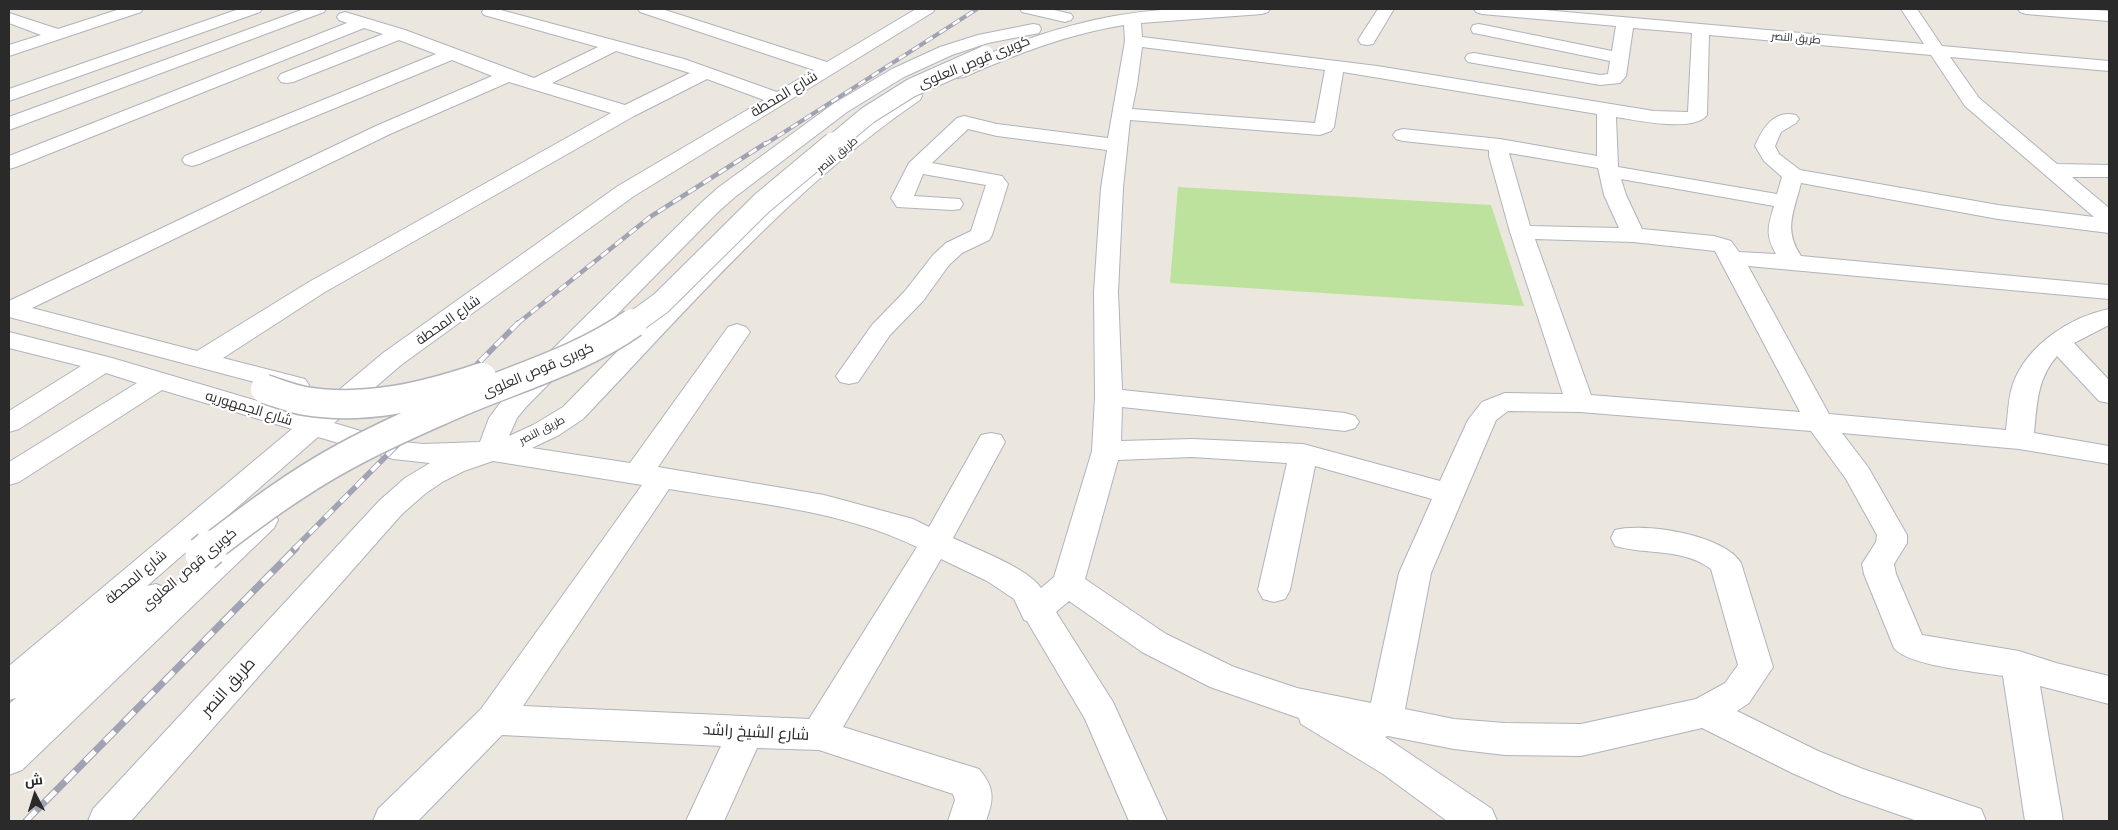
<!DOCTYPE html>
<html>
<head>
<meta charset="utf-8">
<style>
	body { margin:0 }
	#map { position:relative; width:2118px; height:830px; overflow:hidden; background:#ebe7de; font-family:Lato,Cairo,sans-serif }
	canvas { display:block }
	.frame { position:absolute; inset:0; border:10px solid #2a2a2a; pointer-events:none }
	.north { position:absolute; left:10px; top:770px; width:50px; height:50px; -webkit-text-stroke:4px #fff; paint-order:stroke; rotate:355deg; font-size:14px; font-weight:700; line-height:20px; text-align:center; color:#2a2a2a }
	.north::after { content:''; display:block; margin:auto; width:18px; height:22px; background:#2a2a2a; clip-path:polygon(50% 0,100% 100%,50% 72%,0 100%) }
</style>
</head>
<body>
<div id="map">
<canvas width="2118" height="830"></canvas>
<div class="frame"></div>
<div class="north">ش</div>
</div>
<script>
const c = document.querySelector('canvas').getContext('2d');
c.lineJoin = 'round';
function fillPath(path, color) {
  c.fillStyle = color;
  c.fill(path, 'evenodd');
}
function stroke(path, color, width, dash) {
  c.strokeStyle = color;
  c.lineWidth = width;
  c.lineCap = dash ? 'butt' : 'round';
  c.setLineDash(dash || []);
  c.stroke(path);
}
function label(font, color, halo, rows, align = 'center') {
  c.font = font + ' Lato,Cairo,sans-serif';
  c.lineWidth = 4.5;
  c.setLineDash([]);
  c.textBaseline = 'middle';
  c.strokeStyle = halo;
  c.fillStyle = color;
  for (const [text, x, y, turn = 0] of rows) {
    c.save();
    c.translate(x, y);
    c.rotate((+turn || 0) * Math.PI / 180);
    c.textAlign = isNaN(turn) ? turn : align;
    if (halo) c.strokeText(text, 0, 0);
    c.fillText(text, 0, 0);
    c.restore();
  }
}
const pitch = new Path2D(`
	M1178,187L1491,205L1524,306L1170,283Z`);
const minor = new Path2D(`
	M120,9H143L141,12L9,56V45L41,35L9,23V13L58,29Z
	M239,9H262L260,12L9,101V89Z
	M304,9H326L324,12L9,130V117Z
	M484,9H497L684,59L777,92L814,70L640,12L638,9H662L827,62L916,9H935L933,12L634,196L401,365L334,423L394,441L423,444L480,442L489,418L506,395L702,202L719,187L833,104L892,69L940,47L978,35L1033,24L1039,25L1041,29L1039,33L988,43L952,55L904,77L847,112L735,197L718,212L526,407L517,418L509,436L533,425L563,407C671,298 778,177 906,92L913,90L920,92L922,96L920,100C793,186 688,309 583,419L559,435L532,448L630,463L728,327L737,324L746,327L750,332L658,467L824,495L913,519L929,527L981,435L991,433L1001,435L1005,442L953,538C976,549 1028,568 1041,588L1054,577L1092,451L1095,397L1094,292L1101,188L1107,150L997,136L968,129L932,163L1002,176L1008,184L992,235L989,240L962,253L949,265L923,301L890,335L858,382L849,384L840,382L836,376L872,325L905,291L933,255L946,243L971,231L986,185L923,174L914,196L960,199L963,204L960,209L952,210L897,207L891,198L909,163L957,118L964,116L997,124L1108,138L1125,41L1124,25C1068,34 1016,54 964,77L958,78L952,77L949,73L952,69C1004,46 1059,26 1114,16C1164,7 1220,6 1270,9L1268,12L1262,14L1141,23L1142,37L1377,66L1654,111L1688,112L1692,33L1633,28L1626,76L1620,83L1600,85L1468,62L1465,58L1468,54L1474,53L1600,75L1608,74L1610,61L1479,34L1473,33L1471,29L1473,25L1479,24L1612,51L1616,26L1482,14L1476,12L1474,9H1533L1924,44L1901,9H1917L1942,46L2109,61V71L1950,57L1979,98L2057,164L2109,165V177H2072L2109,208V233L1998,219L1801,183C1794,212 1783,229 1801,256L2109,285V299L1748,266L1829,414L2006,430C2008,415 2008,398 2013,384C2027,345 2070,317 2109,309V325L2074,343L2109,380V403L2099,401L2057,356C2037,379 2037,404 2034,433L2109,446V464L2019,449L1842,433L1868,467L1907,535V543L1894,564L1896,574L1922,635L2019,651L2056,663L2109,676V704L2040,686L2063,821H2025L2003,676C1979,672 1908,666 1894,648L1864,574L1862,564L1876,542L1877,535L1846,479L1811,431L1580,412L1508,411L1496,420L1431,573L1405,709L1454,719L1505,723L1581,724L1696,699L1725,683L1738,665L1711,569C1683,548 1647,555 1615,546L1611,538L1615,530C1644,522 1725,535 1741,563L1773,667L1749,703L1737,711L1818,751L1863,769L1981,809L1986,821H1917L1842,795L1792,773L1702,728L1581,756L1505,755L1454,749L1388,736L1385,737L1492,809L1497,821H1447L1383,774L1301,724L1299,718L1210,687L1142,652L1069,601L1056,612L1113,702L1167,821H1129L1085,719L1027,621L1024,620L1014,599L987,581L941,559L843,727L979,769C995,788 994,799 986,821H948L955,800L953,794L819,750L757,748L724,821H686L721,746L502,735L418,821H373L378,809L481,709L642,485L493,461L464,471L444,481L426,493L402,514L131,821H88L93,809L380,500L405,478L430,463L393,459L318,437L147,586L156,584L169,589L252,512L263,509L274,512L278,520L274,528L22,770L9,775V704L16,698L9,700V666L292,429L162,390L19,482L9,485V462L137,383L106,373L19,429L9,432V411L81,366L9,348V332L112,358L308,416L383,353L618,186L764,100L707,79L634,116L325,292L223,358L305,379L309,385L305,391L296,393L9,317V301L376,126L492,76L452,60L199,164L192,166L185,164L182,160L185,156L436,54L399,40L293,82L287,83L281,82L278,78L281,74L383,34L364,28L16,167L9,169V156L347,23L339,20L337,17L339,14L345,12L405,30L534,78L598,47L484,15L482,12ZM1709,35L1931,55L1965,106L2094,217L1998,205L1800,170L1779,154L1775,146L1781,132L1796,123L1799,119L1796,115C1774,109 1762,129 1755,146L1764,161L1782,177L1777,194L1618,167L1616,117C1635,120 1694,133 1707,115ZM1142,47L1325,70L1315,123L1132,109L1137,85ZM616,51L690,73L625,105L552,83ZM1343,72L1597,114V156L1500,139L1403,129L1396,131L1393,135L1396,139L1403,141L1489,150V156L1510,232L1563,394L1505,393L1482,402L1468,420L1440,481L1303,444L1192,439L1121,441L1122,407L1345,431L1355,428L1359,422L1355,416L1345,413L1122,390L1118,292L1123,188L1130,120L1320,135L1331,131L1334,127ZM509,82L611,113L309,282L197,351L32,308L390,134ZM1509,153L1598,168L1604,195L1619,228L1530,226ZM1621,179L1774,206C1768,226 1765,235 1776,254L1739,252L1731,241L1714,236L1642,229L1626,195ZM1535,239L1633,242L1715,251L1800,412L1591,395ZM1192,457L1287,463L1258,590L1263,599L1274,602L1285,599L1290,590L1315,466L1432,499L1399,573L1371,703L1297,688L1234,667L1166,634L1085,579L1118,460ZM669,489C752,503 841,510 917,547L809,719L523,706Z
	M1020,9H1050L1071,14L1073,17L1071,20L1065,22L1022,12Z
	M1378,9H1394L1373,44L1367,45L1361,44L1358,40Z
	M2018,9H2081L2109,11V21L2026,14L2020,12Z`);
const railFar3 = new Path2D(`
	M764,145L977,9`);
const railFar2 = new Path2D(`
	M517,324L650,217L766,143`);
const railFar1 = new Path2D(`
	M294,549L518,323`);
const rail = new Path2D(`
	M26,821L296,548`);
const minorBridgeFar3 = new Path2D(`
	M832,145L868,115L911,88L985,55`);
const minorBridgeFar2 = new Path2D(`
	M632,324L661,303L762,203L834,143`);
const minorBridgeFar1 = new Path2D(`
	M265,389C278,393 292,399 305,401C365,411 426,396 482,377
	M209,549C252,516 296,483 344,457C375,440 408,425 440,411C504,381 575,364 633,323`);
const minorBridge = new Path2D(`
	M203,554L210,548`);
const farStreetnames = [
	["طريق النصر",1796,38,5],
	["طريق النصر",837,155,-40],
	["طريق النصر",542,430,-27]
];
const streetNames = [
	["كوبرى قوص العلوى",974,62,-22],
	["شارع المحطة",784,94,-31],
	["شارع المحطة",448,320,-35],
	["كوبرى قوص العلوى",538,370,-23],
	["شارع الجمهوريه",249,408,17],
	["كوبرى قوص العلوى",189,569,-40],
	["شارع المحطة",136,577,-40]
];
const nearStreetnames = [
	["طريق النصر",228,687,-48],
	["شارع الشيخ راشد",756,732,3]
];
fillPath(pitch, '#bde29d');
stroke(minor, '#b1b2bc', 2);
fillPath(minor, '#fff');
stroke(railFar3, '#a1a2b3', 4);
stroke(railFar2, '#a1a2b3', 4.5);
stroke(railFar1, '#a1a2b3', 5.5);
stroke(rail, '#a1a2b3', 7);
stroke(railFar3, '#fff', 2.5, [8]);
stroke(railFar2, '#fff', 3, [9]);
stroke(railFar1, '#fff', 4, [11]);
stroke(rail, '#fff', 5, [14]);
stroke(minorBridgeFar3, '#b1b2bc', 20, []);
stroke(minorBridgeFar2, '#b1b2bc', 24, []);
stroke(minorBridgeFar1, '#b1b2bc', 31, []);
stroke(minorBridge, '#b1b2bc', 38, []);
stroke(minorBridgeFar3, '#fff', 18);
stroke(minorBridgeFar2, '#fff', 22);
stroke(minorBridgeFar1, '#fff', 28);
stroke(minorBridge, '#fff', 35);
label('11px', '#2a2a2a', '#fff', farStreetnames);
label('14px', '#2a2a2a', '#fff', streetNames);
label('16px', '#2a2a2a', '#fff', nearStreetnames);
</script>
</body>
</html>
